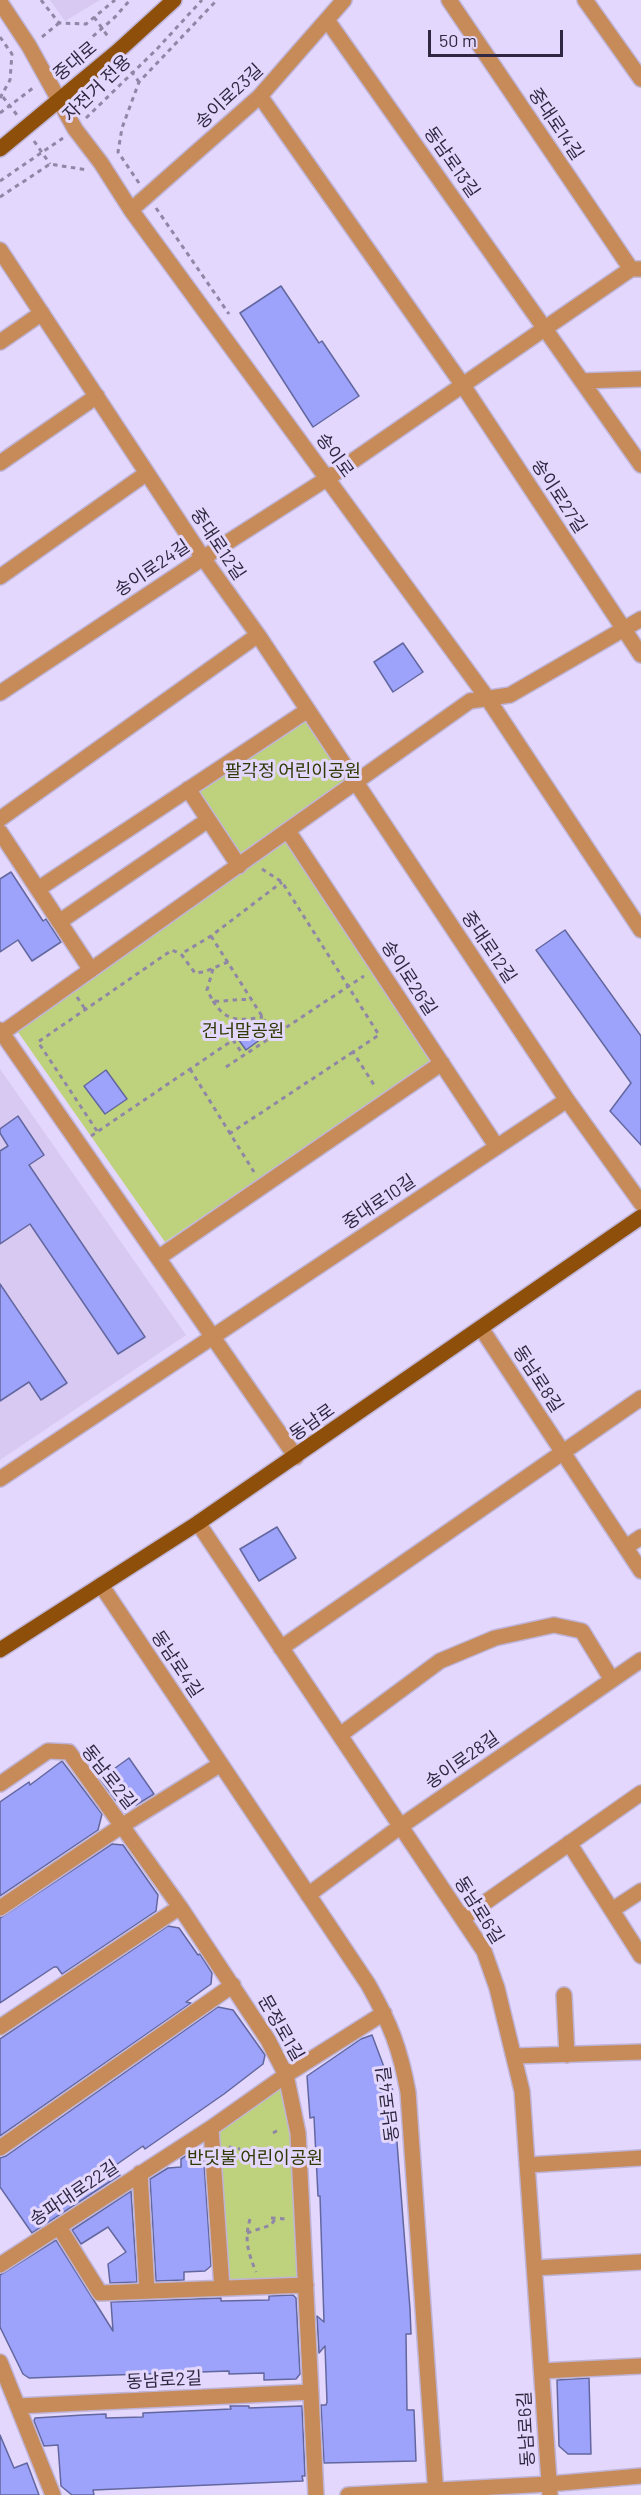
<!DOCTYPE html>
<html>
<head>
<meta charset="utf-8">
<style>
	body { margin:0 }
	#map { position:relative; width:641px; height:2495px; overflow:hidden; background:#e3d7fd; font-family:Barlow,sans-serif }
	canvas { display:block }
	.scale { position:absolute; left:428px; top:30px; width:135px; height:27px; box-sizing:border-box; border:3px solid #302840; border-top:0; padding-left:8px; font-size:18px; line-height:21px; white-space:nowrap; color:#302840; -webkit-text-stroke:4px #e3d7fd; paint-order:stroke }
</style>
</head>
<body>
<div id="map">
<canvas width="641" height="2495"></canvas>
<div class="scale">50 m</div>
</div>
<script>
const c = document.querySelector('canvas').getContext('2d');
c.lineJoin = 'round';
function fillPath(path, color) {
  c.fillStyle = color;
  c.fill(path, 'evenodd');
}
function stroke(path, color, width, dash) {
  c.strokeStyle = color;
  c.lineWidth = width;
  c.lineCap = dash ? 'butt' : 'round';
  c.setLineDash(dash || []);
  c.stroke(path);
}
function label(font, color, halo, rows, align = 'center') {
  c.font = font + ' Barlow,"Noto Sans KR",sans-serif';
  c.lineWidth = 6;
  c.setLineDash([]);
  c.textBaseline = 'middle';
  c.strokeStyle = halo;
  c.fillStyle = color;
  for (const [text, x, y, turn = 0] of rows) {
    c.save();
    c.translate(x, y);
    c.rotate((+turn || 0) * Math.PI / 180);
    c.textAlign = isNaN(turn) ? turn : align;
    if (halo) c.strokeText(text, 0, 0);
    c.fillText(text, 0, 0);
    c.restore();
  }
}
const built = new Path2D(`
	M50,0H100L65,21Z
	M0,1069L186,1335L0,1460Z`);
const green = new Path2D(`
	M307,715L348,780L239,854L197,790Z
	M287,838L432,1061L165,1242L18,1032Z
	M277,2088L282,2090L290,2132L298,2277L224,2280L216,2129Z`);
const building = new Path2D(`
	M281,286L319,343L322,341L359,396L313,427L240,313Z
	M403,643L423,672L393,692L374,662Z
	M11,872L43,921L46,919L61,942L32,961L18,940L0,952V879Z
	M565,930L641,1036V1145L610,1111L631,1083L536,950Z
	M253,1028L261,1039L246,1050L238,1039Z
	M106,1070L127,1099L105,1114L84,1086Z
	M18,1116L44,1155L29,1165L145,1337L118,1354L30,1224L0,1244V1151L8,1146L0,1133V1129Z
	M0,1284L67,1383L41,1400L29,1382L0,1401Z
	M277,1527L296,1558L259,1581L240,1549Z
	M129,1758L154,1794L136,1805L117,1802L100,1779Z
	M62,1761L102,1814L98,1830L0,1896V1802L29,1782L30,1785Z
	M112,1844L123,1845L158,1895L156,1911L62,1974L57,1967H54L0,2003V1918Z
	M168,1926L179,1928L198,1955L200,1954L212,1973L211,1984L186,2002L191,2003L0,2136V2039Z
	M218,2007L233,2010L265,2055L263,2064L224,2094L145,2149L143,2146L113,2167L120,2175L32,2233L0,2187V2158L6,2156Z
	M372,2035L393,2091L410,2309L411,2334H406L407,2410H414L416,2461L324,2463L321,2405H326L327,2402L325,2346L319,2353L317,2316L324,2322L320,2196H318L314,2117L310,2118L307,2076L361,2039Z
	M198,2148H203L211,2266L205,2271L184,2272V2280L156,2281L150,2179L168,2168L181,2167V2159Z
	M131,2191L137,2282L110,2283L108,2264L126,2252L108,2227L81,2244L72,2230Z
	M56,2240L113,2331L111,2302L221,2298V2301L269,2300V2296L293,2295L296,2298L300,2374L296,2379L264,2380V2373L229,2374V2371L29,2378L23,2374L0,2327V2275Z
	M589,2378L591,2454H568L559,2446L557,2380Z
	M230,2406H249V2408L302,2406L305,2476H302L303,2481L93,2490L94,2495H72L61,2486L58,2445L44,2446L34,2421L35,2418L83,2415L106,2414V2418L143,2417V2413L231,2409Z
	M0,2435L14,2468L27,2463L39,2495H0Z`);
const path = new Path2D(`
	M41,0L59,23L86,24L115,0
	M94,17L109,38
	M0,37L12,54L10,80L0,98
	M42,37L59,23
	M126,64L139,82
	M59,66L115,17L130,0
	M3,97L17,115
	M0,113L33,88
	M86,118L156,50L202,0
	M34,141L50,164
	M0,181L63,138
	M139,183L118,152L122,128L139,82L217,0
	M0,197L50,164L87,170
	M156,208L229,314
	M262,869L282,882L379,1035L353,1052L376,1088
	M211,936L274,1035
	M228,962L204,972L195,973L181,954L211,936L282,882
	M213,969L207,990L213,1001C226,1002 238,998 252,1000
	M77,997L85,1009
	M213,1001C226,1022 239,1021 263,1017
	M226,1067L364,976
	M190,1069L254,1172
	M97,1131L38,1042L172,950L181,954
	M229,1134L353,1052
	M91,1136L233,1040L244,1056
	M273,2133L280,2129
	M229,2147L240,2149
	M271,2218L286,2219
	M250,2219C244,2240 248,2252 256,2272
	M247,2233L271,2225L276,2218`);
const minor = new Path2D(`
	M449,0L631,269
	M585,0L641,79
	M0,2L29,46L75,129L101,163L131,210L488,699L641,930
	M327,20L641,465
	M260,96L462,384L641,655
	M131,210L260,96L344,0
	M0,250L203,558L258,635L567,1100L641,1203
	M0,342L42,313
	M582,381L641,379
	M0,463L97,396
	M0,577L147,473
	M0,693L203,558L328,478L631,269H641
	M188,789L239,866
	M0,819L258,635
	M288,831L497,1147
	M0,832L91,970
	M38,889L308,710
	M59,922L208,820
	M0,1030L296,1457
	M2,1033L470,701L510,695L641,619
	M158,1258L442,1063
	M481,1328L641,1571
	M0,1479L567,1100
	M198,1523L484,1951L497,1988L522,2091L550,2495
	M626,1547L641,1537
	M101,1585L368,1984C390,2023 400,2048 408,2092L436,2495
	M281,1648L641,1398
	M340,1735L440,1661L495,1638L554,1625L582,1631L612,1680
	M0,1784L48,1751L69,1752L180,1907L268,2040L286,2075L298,2133L316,2495
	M569,1843L641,1956
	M308,1895L401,1826L641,1660
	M0,1908L123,1825L221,1764
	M612,1910L641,1891
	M463,1918L641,1793
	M564,1995L567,2055
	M0,2027L180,1907
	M514,2056L641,2052
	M211,2128L222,2288
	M0,2148L233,1985
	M527,2165L641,2158
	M140,2173L147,2291
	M59,2227L100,2293L306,2285
	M0,2265L211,2128L286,2075L384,2013
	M535,2268L641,2262
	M0,2362L53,2495
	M542,2371L641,2366
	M19,2406L311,2392
	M348,2495L549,2484L641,2476`);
const major = new Path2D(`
	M0,149L118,51L174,0
	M0,1650L198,1523L641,1217`);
const streetNames = [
	["중대로",75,61,-40],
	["자전거 전용",97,88,-44],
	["송이로23길",229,96,-43],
	["중대로14길",556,124,56],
	["동남로13길",452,162,55],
	["송이로",335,455,54],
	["송이로27길",559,496,57],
	["중대로12길",218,544,56],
	["송이로24길",152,568,-34],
	["중대로12길",489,947,56],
	["송이로26길",409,978,57],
	["중대로10길",379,1202,-34],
	["동남로8길",538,1379,57],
	["동남로",312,1422,-35],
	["동남로4길",177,1664,56],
	["송이로28길",462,1760,-35],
	["동남로2길",109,1777,52],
	["동남로6길",479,1910,58],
	["문정로1길",281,2028,60],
	["동남로4길",388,2104,-97],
	["송파대로22길",74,2193,-34],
	["동남로2길",164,2380,-3],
	["동남로6길",526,2429,-93]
];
const parkNames = [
	["팔각정 어린이공원",293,771],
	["건너말공원",243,1031],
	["반딧불 어린이공원",255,2158]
];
fillPath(built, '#d7c9f2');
fillPath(green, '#bed27d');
fillPath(building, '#9da3fa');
stroke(building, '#63679f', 1.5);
stroke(minor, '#bfb4d7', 18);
stroke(major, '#bfb4d7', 18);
stroke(path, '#9086a6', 3, [4.5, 4.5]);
stroke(minor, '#c68b59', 15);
stroke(major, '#8d4f0a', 15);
label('18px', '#302840', '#e3d7fd', streetNames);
label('18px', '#303a03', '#e3d7fd', parkNames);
</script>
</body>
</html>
